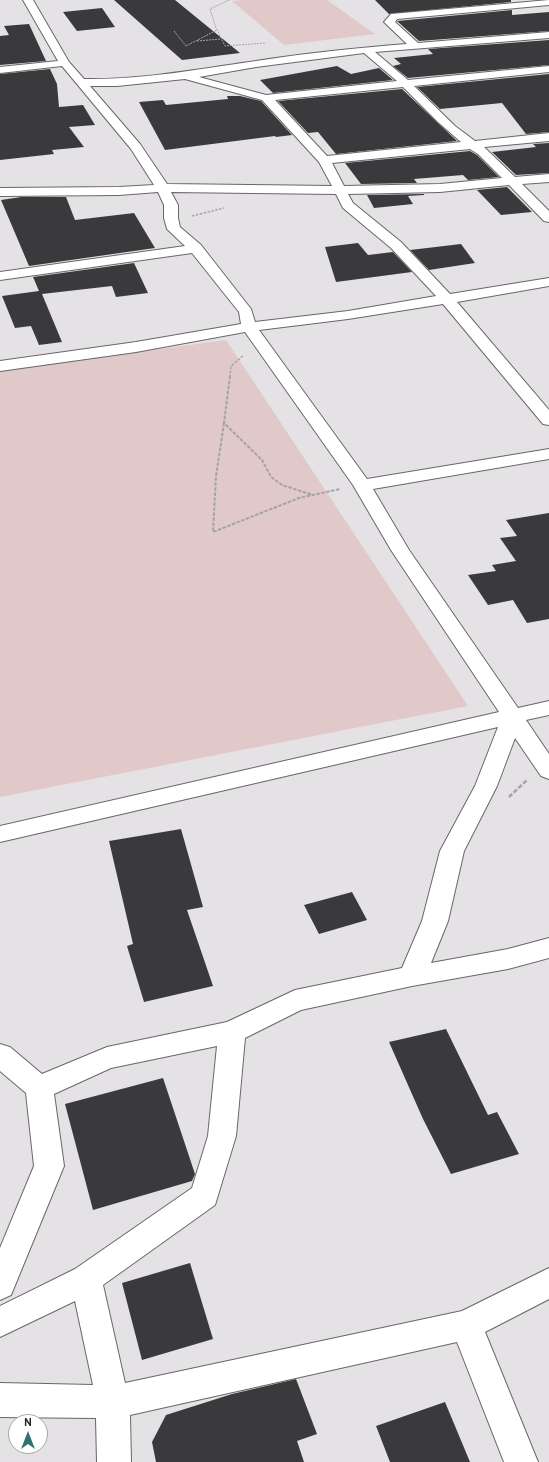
<!DOCTYPE html>
<html>
<head>
<meta charset="utf-8">
<style>
	body { margin:0 }
	#map { position:relative; width:549px; height:1462px; overflow:hidden; background:#e5e2e5; font-family:Overpass,sans-serif }
	canvas { display:block }
	.north { position:absolute; left:8px; top:1414px; width:40px; height:40px; box-sizing:border-box; background:#fff; border:1px solid #a7a7a7; border-radius:50%; rotate:0deg; font-size:11px; font-weight:700; line-height:16px; text-align:center; color:#242324 }
	.north::after { content:''; display:block; margin:auto; width:14px; height:18px; background:#2c746c; clip-path:polygon(50% 0,100% 100%,50% 72%,0 100%) }
</style>
</head>
<body>
<div id="map">
<canvas width="549" height="1462"></canvas>
<div class="north">N</div>
</div>
<script>
const c = document.querySelector('canvas').getContext('2d');
c.lineJoin = 'round';
function fillPath(path, color) {
  c.fillStyle = color;
  c.fill(path, 'evenodd');
}
function stroke(path, color, width, dash) {
  c.strokeStyle = color;
  c.lineWidth = width;
  c.lineCap = dash ? 'butt' : 'round';
  c.setLineDash(dash || []);
  c.stroke(path);
}
const green = new Path2D(`
	M243,0H327L375,34L284,45L232,1Z
	M226,340L468,706L0,797V371Z`);
const building = new Path2D(`
	M114,0H175L240,53L182,60Z
	M375,0H511V2L389,14Z
	M102,8L115,27L77,31L63,12Z
	M512,10V15L549,12V31L419,41L397,21Z
	M29,24L46,61L0,65V36L9,35L4,26Z
	M549,40V65L408,78L393,66L401,64L394,58L433,54L428,49Z
	M337,66L351,74L379,68L393,80L273,93L260,80Z
	M50,69L57,84L59,107L83,105L95,125L69,127L84,147L52,150L54,154L0,160V74Z
	M549,74V132L526,134L502,103L440,109L417,87Z
	M402,89L457,141L336,154L318,132L308,133L278,101Z
	M227,96H240L261,101L292,135L276,137L275,136L165,150L139,102L163,100L166,105L228,99Z
	M549,143V173L516,175L492,152L536,147L533,144Z
	M470,151L477,155L499,177L468,180L463,175L414,179L417,183L361,184L345,163Z
	M507,187L532,212L501,215L477,190Z
	M424,194V195L408,196L413,204L374,208L367,195Z
	M21,197H66L75,220L134,213L155,248L29,266L1,200Z
	M358,243L368,255L393,252L412,272L336,282L325,247Z
	M461,244L475,263L429,270L410,250Z
	M134,263L148,293L116,297L112,286L42,294L62,342L39,345L31,326L15,328L2,296L39,291L33,277Z
	M549,513V619L527,623L513,600L488,605L468,575L496,571L492,565L516,561L500,538L517,536L506,520Z
	M181,829L203,907L187,910L213,986L144,1002L127,946L133,944L109,841Z
	M352,892L367,920L319,934L304,905Z
	M446,1029L488,1115L497,1112L519,1154L451,1174L423,1119L389,1042Z
	M163,1078L195,1174L192,1181L93,1210L65,1104Z
	M190,1263L213,1339L142,1360L122,1283Z
	M296,1379L317,1434L297,1441L304,1462H156L152,1442L166,1415L232,1394Z
	M445,1402L470,1462H390L376,1426Z`);
const pathFar3 = new Path2D(`
	M229,0L210,9L216,28L225,46L265,43
	M174,31L186,46L217,30
	M197,41L221,39`);
const pathFar2 = new Path2D(`
	M192,216L224,208
	M230,377L231,366L244,355`);
const pathFar1 = new Path2D(`
	M230,376L224,423L262,460L271,477L282,485L313,495
	M224,423L216,476L213,532L299,498L340,489`);
const path = new Path2D(`
	M509,797L527,780`);
const minor = new Path2D(`
	M23,0H33L69,62L84,79C143,80 199,69 256,61C306,53 357,48 407,44L384,22L391,14L549,0V5L397,19L395,22L418,43L549,32V38L375,52L408,80L549,66V72L414,86L455,126L475,141L549,133V141L484,147L515,177L549,174V182L522,184L549,211V222L544,221L509,185L440,192L348,194L353,203L401,242L450,294L549,278V286L457,302L549,410V425L543,424L443,304L348,319L259,330L367,479L549,449V459L373,489L409,550L518,708L549,701V715L526,720L549,754V779L541,776L515,738L497,786L464,851L448,921L431,963L508,949L549,938V958L508,969L412,986L301,1010L245,1038L236,1136L215,1205L103,1285L125,1383L462,1311L549,1268V1299L485,1332L538,1462H504L457,1342L130,1415L131,1462H97L96,1418L0,1417V1383L93,1385L75,1301L0,1337V1306L75,1269L192,1188L208,1136L217,1046L111,1068L54,1094L64,1166L11,1295L0,1300V1248L34,1166L26,1093L0,1071V1044L10,1047L42,1074L107,1047L227,1022L295,990L402,968L422,921L440,851L475,786L498,727L0,842V826L499,712L391,550L353,485L245,332L136,352L0,371V361L136,342L241,324L239,312L192,253L0,280V272L185,246L167,229L164,218V205L158,192L119,195L0,196V188L119,187L154,185L131,149L62,66L0,73V67L58,61ZM364,53L397,81L266,95L199,77L256,67ZM185,79L262,100L319,162L332,186L167,184L140,144L90,86H117ZM403,87L438,122L461,142L327,156L275,100ZM470,149L478,154L502,178L440,184L344,186L332,163ZM171,192L336,194L343,208L391,248L436,296L348,311L255,322L251,309L201,245L180,227L178,218V205Z`);
fillPath(green, '#e0c9c8');
fillPath(building, '#3a3a3d');
stroke(minor, '#696669', 2);
stroke(pathFar3, '#a6a3a6', 1, [2, 1]);
stroke(pathFar2, '#a6a3a6', 1.5, [2.5, 1.5]);
stroke(pathFar1, '#a6a3a6', 2, [3.5, 1.5]);
stroke(path, '#a6a3a6', 2.5, [4.5, 2]);
fillPath(minor, '#fff');
</script>
</body>
</html>
